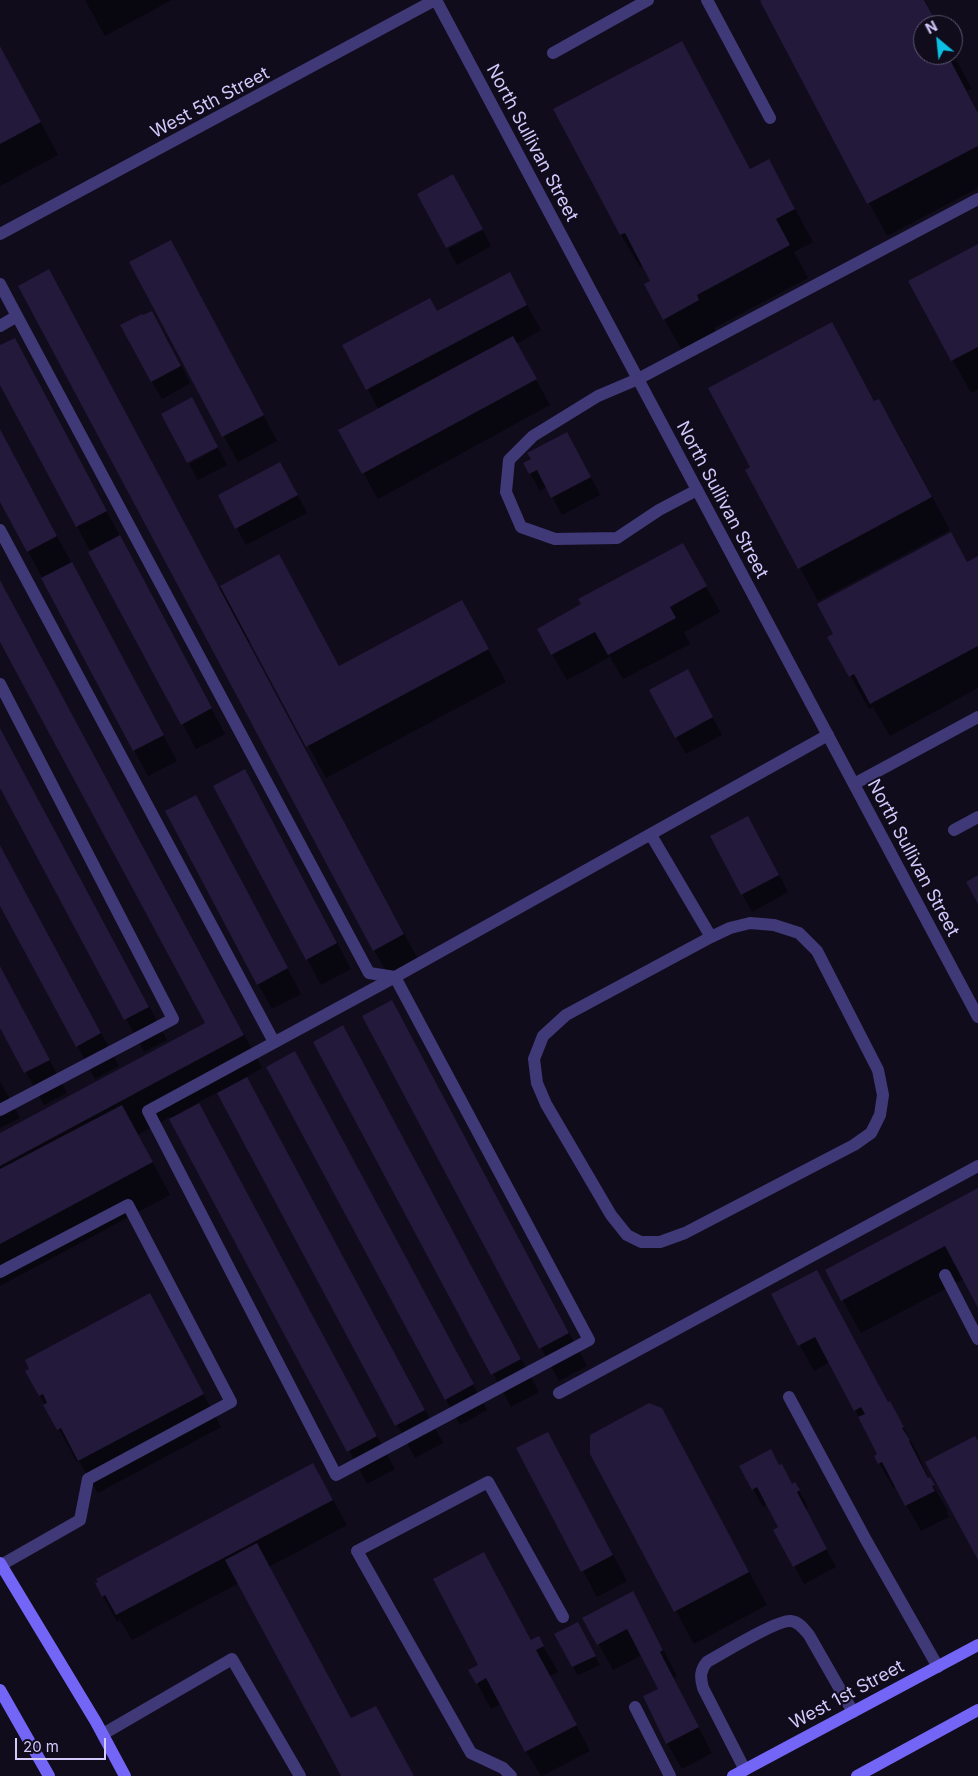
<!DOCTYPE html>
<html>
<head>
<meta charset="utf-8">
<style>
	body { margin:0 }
	#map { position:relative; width:978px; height:1776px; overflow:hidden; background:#100c1b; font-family:Inter,sans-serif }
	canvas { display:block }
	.north { position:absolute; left:913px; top:15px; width:50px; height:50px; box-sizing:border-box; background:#100c1b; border:1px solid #5e5875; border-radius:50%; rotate:332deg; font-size:14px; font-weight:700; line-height:20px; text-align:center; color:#d2c9fc }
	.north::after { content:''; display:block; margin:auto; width:18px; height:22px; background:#0cc0e5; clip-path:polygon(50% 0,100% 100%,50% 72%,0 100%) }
	.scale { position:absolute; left:15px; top:1738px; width:91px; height:22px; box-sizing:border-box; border:2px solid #d2c9fc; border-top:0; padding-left:6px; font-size:15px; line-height:18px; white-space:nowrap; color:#d2c9fc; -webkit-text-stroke:4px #100c1b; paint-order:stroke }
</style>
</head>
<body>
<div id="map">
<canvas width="978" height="1776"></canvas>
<div class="north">N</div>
<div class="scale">20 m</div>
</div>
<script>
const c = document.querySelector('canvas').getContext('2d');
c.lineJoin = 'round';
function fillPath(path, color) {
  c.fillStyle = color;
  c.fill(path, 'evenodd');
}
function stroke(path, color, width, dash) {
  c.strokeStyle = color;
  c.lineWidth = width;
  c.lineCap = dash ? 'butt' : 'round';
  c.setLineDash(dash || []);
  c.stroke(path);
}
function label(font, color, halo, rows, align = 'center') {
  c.font = font + ' Inter,sans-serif';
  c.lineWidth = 4;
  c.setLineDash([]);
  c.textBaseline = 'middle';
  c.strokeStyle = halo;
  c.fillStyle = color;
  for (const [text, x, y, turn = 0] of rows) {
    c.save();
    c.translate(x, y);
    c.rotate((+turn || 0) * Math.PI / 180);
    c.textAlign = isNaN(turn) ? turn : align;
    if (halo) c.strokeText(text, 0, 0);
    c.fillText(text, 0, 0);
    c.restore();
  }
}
const shadow = new Path2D(`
	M85,0H172L105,36Z
	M765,0H925L938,25H923V55H953V54L972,89L967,91L978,113V188L887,236L761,2Z
	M0,46L58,155L0,186Z
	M555,110L751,170L769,161L813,242L794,252L808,278L714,328L717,333L683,352L664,319L652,282L643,266L640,267L621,235Z
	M483,230L491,246L457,265L448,249Z
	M978,245V389L971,393L910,281Z
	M131,263L185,267L277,441L238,462Z
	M49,271L219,588L279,556L340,667L480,634L506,682L326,778L251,642L249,643L422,967L393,983L374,950Z
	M510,274L541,330L516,344L550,405L378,499L340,431L379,410L344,345L437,312Z
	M832,324L875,402L879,400L898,433L950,530L818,601L747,470L752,468Z
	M162,329L190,383L162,399L152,382Z
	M0,347L29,365L225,734L196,749L0,382Z
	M0,429L177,761L148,776L0,499Z
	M218,448L227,465L198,480L189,464Z
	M577,451L600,495L562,515L547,487L540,491L525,464Z
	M290,480L307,513L246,545L237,528Z
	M978,558V688L890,736L873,707L869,709L829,637Z
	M697,570L720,612L684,632L690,644L623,679L610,657L567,680L552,654Z
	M0,580L262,1068L246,1077L443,1443L415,1458L218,1092L197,1103L395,1469L367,1484L170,1117L138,1135L170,1195L0,1286V1134L206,1024L0,639Z
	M697,688L722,735L686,754L676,737Z
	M0,728L167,1040L144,1052L0,785Z
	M245,770L351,969L321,985L215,786Z
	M210,822L301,994L272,1009L258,984Z
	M758,835L788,892L752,912L712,837Z
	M0,845L119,1066L95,1079L0,903Z
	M0,966L67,1093L44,1105L0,1025Z
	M364,1017L410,1035L587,1366L559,1381Z
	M343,1027L539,1392L511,1407L315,1042Z
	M309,1078L487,1410L460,1425L446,1400Z
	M0,1081L20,1118L0,1128Z
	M978,1189V1306L964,1279L861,1333L826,1270Z
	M150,1295L221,1427L98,1493L79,1461L77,1462L27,1372Z
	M772,1295L888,1403H890L917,1452L929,1479L948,1511L946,1512L949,1517L921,1531L896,1487L894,1489L879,1463V1454L830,1362L814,1371Z
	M661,1409L767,1605L694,1644L591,1454Z
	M518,1449L562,1459L627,1581L597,1597Z
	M313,1464L347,1525L269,1567L352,1720L414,1776H342L239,1583L132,1640L120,1620L117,1622L103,1596Z
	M779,1466L792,1485L795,1484L805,1501L808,1508L805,1510L836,1567L804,1584L775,1530L780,1528L767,1504L763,1507L753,1489Z
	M484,1553L532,1641L538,1638L553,1663L558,1672L550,1676L590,1751L542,1776H541L526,1751L501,1704L491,1709L477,1683L480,1665Z
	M584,1618H647L677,1676L673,1678L712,1753L682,1769L667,1743L660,1689L642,1655L613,1670Z
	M582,1632L600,1665L578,1675L573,1666Z`);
const building = new Path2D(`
	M762,0H924L938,25H923V55H955L949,58L978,113V146L867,204L760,1Z
	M682,41L750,169L769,159L795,209L776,219L790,245L697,295L699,300L663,320L644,284L650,281L625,233L620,235L553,109Z
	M0,46L41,122L0,144Z
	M453,174L483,229L446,248L417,194Z
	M171,240L264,415L222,437L129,262Z
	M978,244V347L951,361L908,281Z
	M49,269L404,934L373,951L18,286Z
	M510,272L527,305L366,390L342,345L430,298L437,311Z
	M152,311L181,366L151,382L120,325L142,314L143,315Z
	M832,322L874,401L879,399L932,497L798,569L745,470L750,467L708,388Z
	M513,336L537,379L362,474L338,430Z
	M15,338L107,511L76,527L0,385V345Z
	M192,397L218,447L187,463L161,414Z
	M0,429L57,536L27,552L0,502Z
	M567,432L591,477L551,498L537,470L529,474L523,463L531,459L527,453Z
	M280,462L298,495L235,529L218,495Z
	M951,532L967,562L978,556V646L870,704L854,674L849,677L827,637L833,634L817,604Z
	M120,535L212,708L181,725L88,552Z
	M683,543L707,586L670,607L676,618L608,655L595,632L551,655L537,629L581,604L578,599Z
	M279,554L339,666L462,600L489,649L306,747L220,586Z
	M72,562L164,735L133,751L41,578Z
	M0,580L244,1035L0,1166V1133L205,1023L0,642Z
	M688,669L713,717L675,738L649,690Z
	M0,728L149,1007L124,1020L0,788Z
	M245,769L337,943L306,960L213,786Z
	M196,795L288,968L257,985L165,811Z
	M748,816L779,875L741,895L710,836Z
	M0,845L101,1033L76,1047L0,906Z
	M978,875V904L966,882Z
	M0,966L50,1060L24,1073L0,1028Z
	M392,1000L569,1333L539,1349L362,1016Z
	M343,1025L521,1359L491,1375L313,1042Z
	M295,1051L474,1384L445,1400L266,1067Z
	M247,1077L425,1410L395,1426L217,1093Z
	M199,1103L377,1436L347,1452L169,1119Z
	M122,1105L153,1162L0,1244V1169Z
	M978,1188V1308L945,1246L841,1301L825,1270Z
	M817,1270L888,1402L890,1401L904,1427L902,1428L910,1440L909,1441L928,1478L930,1477L935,1485L932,1486L935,1491L905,1506L882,1462L878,1464L874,1456L877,1454L858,1417L865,1414L861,1407L854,1411L815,1337L798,1346L771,1294Z
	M150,1293L204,1394L78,1461L61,1428L57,1430L43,1405L47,1403L43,1394L39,1396L25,1371L29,1369L25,1360Z
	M649,1403L662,1408L749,1572L674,1612L590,1454V1435Z
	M548,1432L613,1555L581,1572L516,1448Z
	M975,1436L978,1441V1560L925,1462Z
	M771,1449L779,1465L782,1464L792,1484L795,1482L800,1490L797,1492L827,1549L793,1567L773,1530L778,1527L757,1487L752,1490L739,1466Z
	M313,1463L333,1500L116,1615L105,1595L102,1597L95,1583L98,1582L96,1579Z
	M257,1543L351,1718L376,1706L414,1776H341L225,1560Z
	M484,1552L531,1640L539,1636L544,1646L536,1650L577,1725L525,1752L486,1678L476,1684L468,1670L478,1665L433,1579Z
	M633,1591L663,1650L660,1652L699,1727L666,1744L643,1696L658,1689L627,1629L597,1645L582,1618Z
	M578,1622L596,1656L572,1667L554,1634Z`);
const service = new Path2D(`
	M707,0L770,118
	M553,53L648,0
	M0,284L17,316
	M0,326L17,316L369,973L395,977
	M697,490L659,510L617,538L555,539L521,527L506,492L509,460L533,436L598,396L638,379L978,199
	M0,530L274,1042
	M0,684L173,1019L0,1110
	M954,830L978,817
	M651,835L711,937L566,1015L543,1036L534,1059L537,1083L546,1104L611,1215L627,1235L641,1242H660L685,1233L854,1145L871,1133L880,1115L883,1095L878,1070L817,951L799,933L774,925L750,923L730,928L711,937
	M395,977L589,1340L336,1475L148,1111L395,977L828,735
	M0,1272L128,1205L231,1402L88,1479L80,1520L1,1565
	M945,1275L978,1339
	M559,1393L978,1166
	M789,1397L866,1540L938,1667
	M635,1707L670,1776
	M103,1734L232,1659L300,1776
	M745,1770L703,1688C700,1677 700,1670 707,1662C721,1654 778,1619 791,1621C799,1622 804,1629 809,1635L853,1712
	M511,1776L503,1768L471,1753L357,1551L488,1482L563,1617`);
const minor = new Path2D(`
	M854,784L978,717`);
const tertiary = new Path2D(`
	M436,0L978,1017
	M0,234L435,0`);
const secondary = new Path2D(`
	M0,1563L96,1722L125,1776
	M0,1690L49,1776
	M733,1776L978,1645
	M857,1776L978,1710`);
const streetNames = [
	["West 5th Street",210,103,-28],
	["North Sullivan Street",532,143,62],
	["North Sullivan Street",722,500,62],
	["North Sullivan Street",913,858,62],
	["West 1st Street",847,1695,-28]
];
fillPath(shadow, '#0007');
fillPath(building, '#22193b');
stroke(service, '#403978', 12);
stroke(minor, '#403978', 12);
stroke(tertiary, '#403978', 12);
stroke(secondary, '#7366f7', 12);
label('18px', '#d2c9fc', '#100c1b', streetNames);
</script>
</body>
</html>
